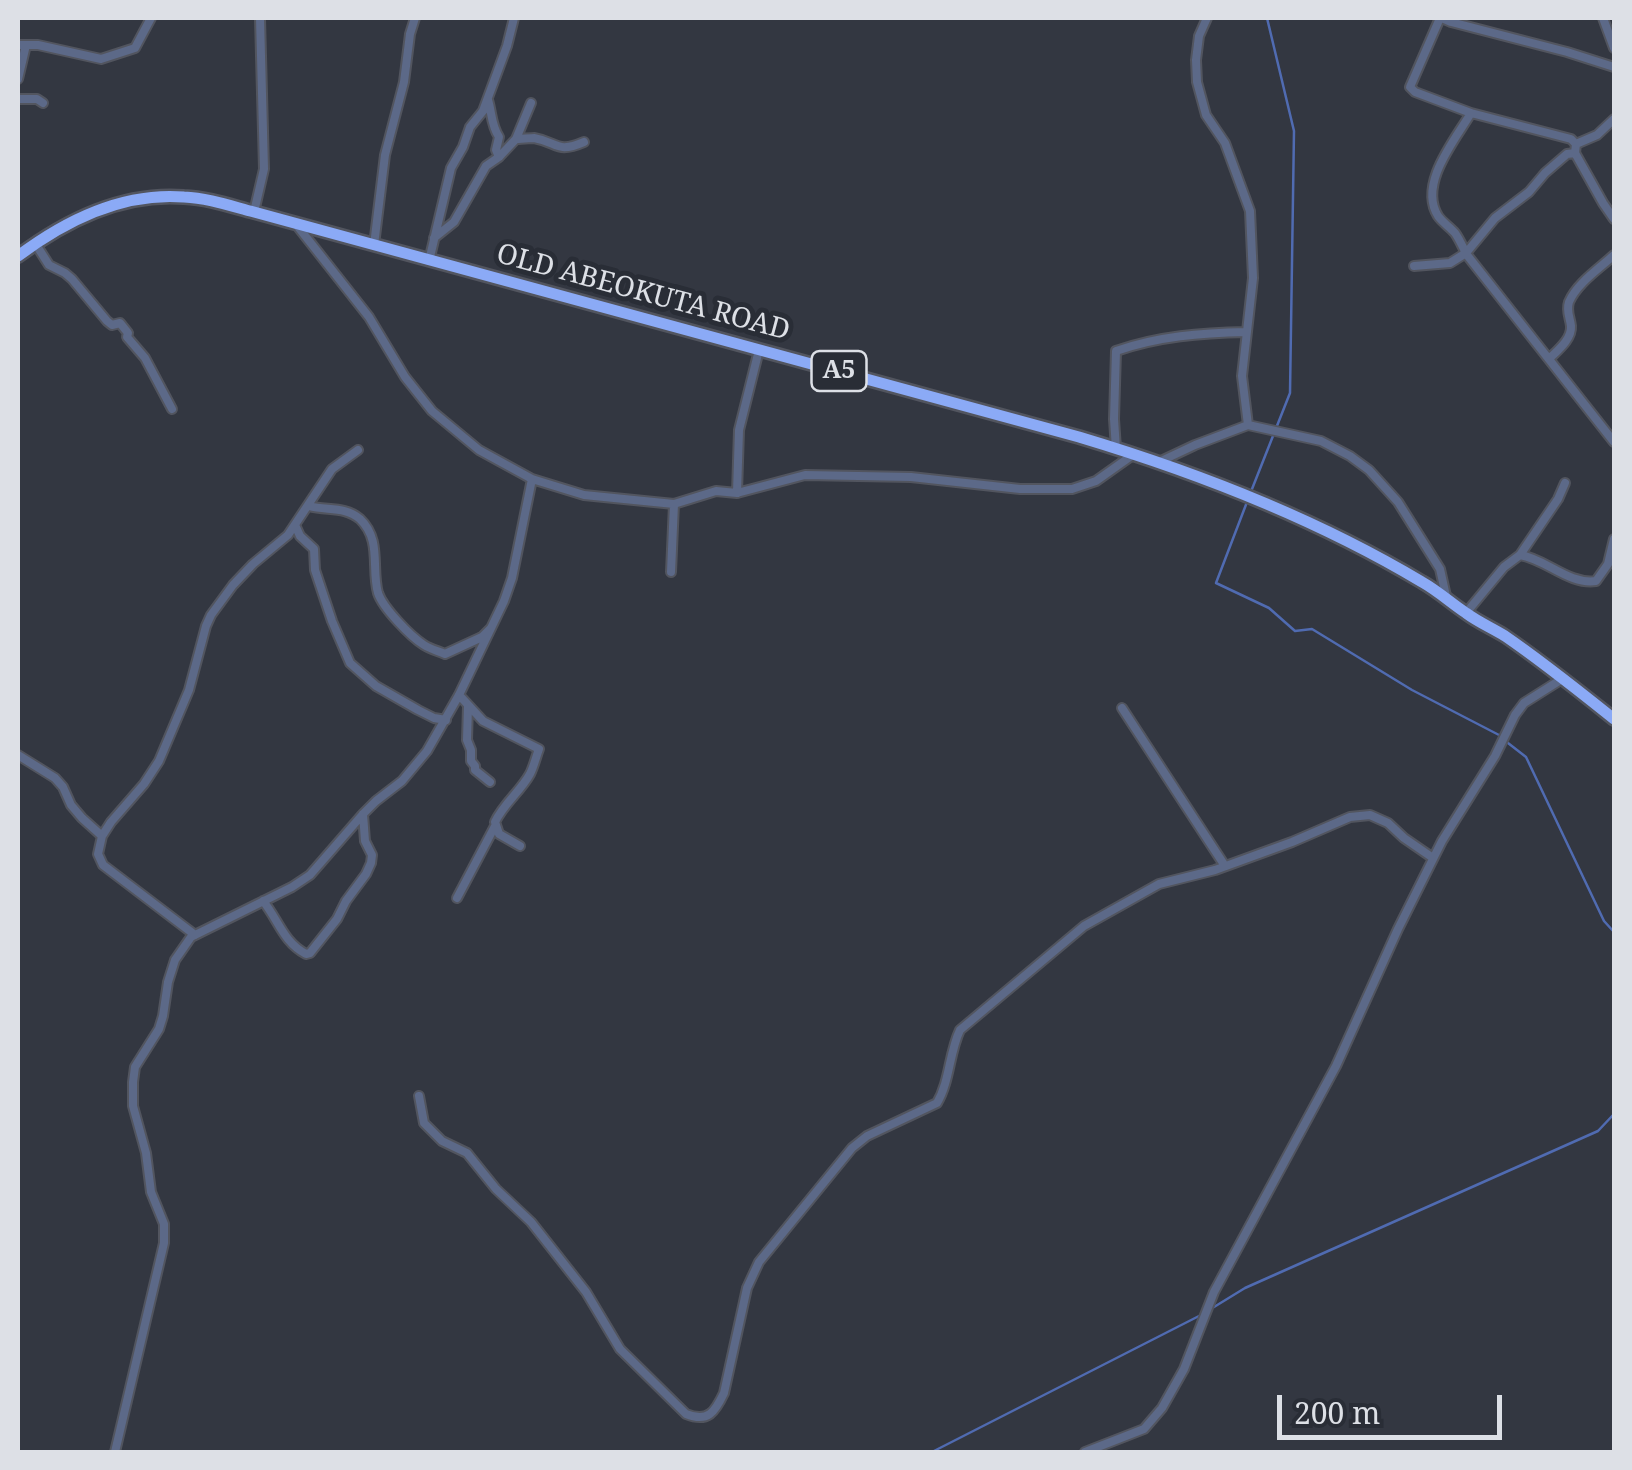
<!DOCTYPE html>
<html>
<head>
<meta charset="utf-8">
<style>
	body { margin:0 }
	#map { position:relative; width:1632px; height:1470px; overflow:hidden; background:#333741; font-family:"Noto Serif",serif }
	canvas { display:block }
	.frame { position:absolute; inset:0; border:20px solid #dde0e6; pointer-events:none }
	.scale { position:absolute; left:1277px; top:1395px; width:225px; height:45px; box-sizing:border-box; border:5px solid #dde0e6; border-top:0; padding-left:12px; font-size:30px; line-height:35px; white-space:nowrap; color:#dde0e6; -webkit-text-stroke:8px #292d36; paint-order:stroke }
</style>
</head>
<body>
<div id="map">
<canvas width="1632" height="1470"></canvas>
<div class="frame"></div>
<div class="scale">200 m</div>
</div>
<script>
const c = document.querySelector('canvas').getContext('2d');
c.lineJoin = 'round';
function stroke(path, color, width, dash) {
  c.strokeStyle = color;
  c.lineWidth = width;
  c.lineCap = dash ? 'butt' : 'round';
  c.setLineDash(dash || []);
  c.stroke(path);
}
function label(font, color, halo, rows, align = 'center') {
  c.font = font + ' "Noto Serif",serif';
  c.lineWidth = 10;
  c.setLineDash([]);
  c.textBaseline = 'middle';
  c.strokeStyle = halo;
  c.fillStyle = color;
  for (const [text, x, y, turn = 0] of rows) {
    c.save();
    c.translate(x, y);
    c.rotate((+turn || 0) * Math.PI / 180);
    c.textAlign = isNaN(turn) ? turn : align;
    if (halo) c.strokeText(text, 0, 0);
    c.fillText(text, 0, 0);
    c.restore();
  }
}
const stream = new Path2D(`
	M1252,489L1290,393L1294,131L1267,18
	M1247,502L1216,583L1269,608L1295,631L1312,629L1412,690L1499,735
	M1508,743L1526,757L1604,921L1614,932
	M1214,1307L1245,1288L1598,1131L1614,1114
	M932,1452L1199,1316`);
const minor = new Path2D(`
	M1207,18L1199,36L1196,60L1197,82L1206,115L1225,143L1250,211L1253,278L1242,376L1248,425
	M1442,18L1451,22L1567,52L1614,67
	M1443,18H1440L1410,87L1415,92L1471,113L1571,139L1576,144L1575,153L1603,203L1614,219
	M1603,18L1614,48
	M18,45H38L101,59L135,48L151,18
	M18,79L26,45
	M18,99H37L43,103
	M488,100C492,113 491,125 499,137L496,150L499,157
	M1471,113C1455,140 1418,184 1438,216C1442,222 1450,227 1455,233C1460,240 1463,248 1467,255L1614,442
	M516,139C518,139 532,138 534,138C558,142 556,154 584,142
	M1576,144L1597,135L1614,119
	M254,212L264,169L260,18
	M295,223L369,317L405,377L432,411L479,450L532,479L584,495L674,504L716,491L737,493L805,475L911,477L1020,489H1072L1096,481L1134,454
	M434,238L454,222L486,166L499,157L516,139L531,103
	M35,243L49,265L65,273L72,279L107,321L112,325L120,323L128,333L127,337L145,358L172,409
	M374,245L385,155L404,82L410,34L415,18
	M429,261L451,168L463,147L470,127L483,111L507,46L514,18
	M1414,266L1450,263L1466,253L1495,218L1529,192L1545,173L1567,154L1575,153
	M1549,359C1558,350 1572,339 1571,326C1570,317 1566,311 1569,302C1577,283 1600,268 1614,255
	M1116,449L1114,419L1116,351C1159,336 1201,333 1247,332
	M1159,462L1195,445L1248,425L1321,441L1350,456L1369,470L1398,502L1440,569L1446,596
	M737,493L739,430L759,350
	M309,506C327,511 345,506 360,519C382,540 371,568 378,593C383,608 410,636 424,645C430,649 438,651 445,654L482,637L491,628
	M295,525L300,536L314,549L315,570L332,621L350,663L376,686L418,710L434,718L446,720
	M1520,555L1558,499L1565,483
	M671,572L674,504
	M1466,613L1504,567L1520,555C1546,559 1569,585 1596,581L1608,564L1614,539
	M459,695L483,721L539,749C536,757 534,766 530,774C520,792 504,803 495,822L499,834L520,846
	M468,706L467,740L471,750V761L475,766V770L490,782
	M1122,708L1225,866
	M18,755L55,778L63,787L71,805L82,818L102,836L98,854L103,865L195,935
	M102,836L111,822L144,784L159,761L189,690L206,626L211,615L233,585L253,564L288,535L332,469L358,450
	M457,898L495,826
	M263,901C278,919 283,942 306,954L310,953L337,919L346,901L366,874L371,863L372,855L365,841L363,814
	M419,1096L424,1123L442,1141L467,1153L496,1189L531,1222L586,1292L620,1349L686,1414C708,1423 715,1412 724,1393L747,1288L759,1262L852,1148L867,1136L937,1103C950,1081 949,1053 960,1030L1084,926L1159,884L1215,870L1292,842L1350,817L1370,815L1388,823L1404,838L1433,858
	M115,1452L164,1243V1224L151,1192L146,1153L133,1106V1082L135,1067L159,1029L163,1016L168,982L175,960L191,937L292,887L310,875L363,814L376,801L402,781L427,751L459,695L504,601L512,578L532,479
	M1085,1452L1144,1429L1162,1408L1184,1369L1214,1292L1336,1066L1398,929L1442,841L1495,756L1515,715L1524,703L1562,679`);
const highway = new Path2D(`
	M18,256C66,220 123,192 184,197C208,198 231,206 254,212L1079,437C1199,473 1315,518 1422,582C1438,591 1451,603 1466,613C1478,622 1492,628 1505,636C1543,662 1579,691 1614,719`);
const shields = [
	[839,371,55]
];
const shieldNames = [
	["A5",839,371]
];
const streetNames = [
	["OLD ABEOKUTA ROAD",643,293,15]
];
stroke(stream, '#506bb1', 2.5);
stroke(minor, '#52555f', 12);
stroke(highway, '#52555f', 16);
stroke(minor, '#5c6988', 8);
stroke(highway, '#8baaf6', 11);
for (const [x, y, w] of shields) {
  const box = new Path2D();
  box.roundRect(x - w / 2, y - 20, w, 40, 8);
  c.fillStyle = '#292d36';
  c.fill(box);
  stroke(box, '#dde0e6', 2.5);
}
label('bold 25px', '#dde0e6', null, shieldNames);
label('28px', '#dde0e6', '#292d36', streetNames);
</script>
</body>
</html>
